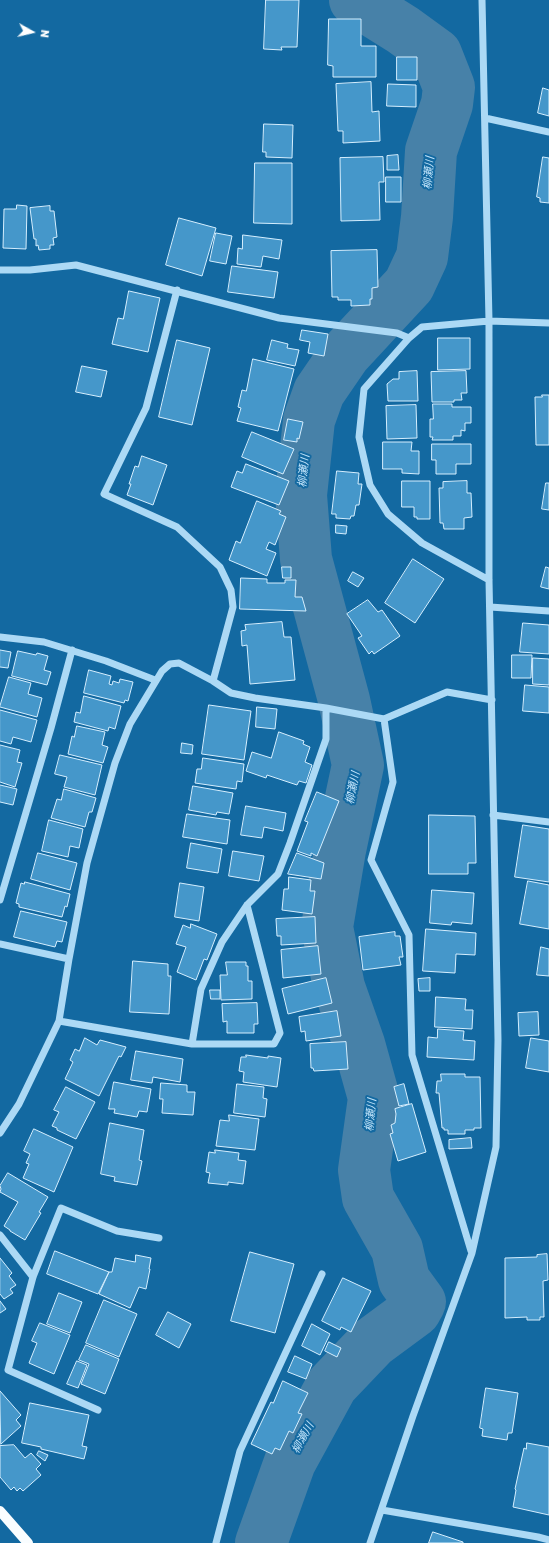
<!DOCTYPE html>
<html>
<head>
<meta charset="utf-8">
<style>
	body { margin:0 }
	#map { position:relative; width:549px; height:1543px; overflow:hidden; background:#1369a1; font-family:Rubik,sans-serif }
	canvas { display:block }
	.north { position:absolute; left:12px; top:12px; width:40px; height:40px; -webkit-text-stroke:3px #1369a1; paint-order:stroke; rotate:98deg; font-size:11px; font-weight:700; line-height:16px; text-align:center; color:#fff }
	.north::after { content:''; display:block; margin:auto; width:14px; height:18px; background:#fff; clip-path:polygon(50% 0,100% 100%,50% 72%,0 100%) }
</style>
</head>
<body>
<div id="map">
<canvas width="549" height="1543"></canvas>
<div class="north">N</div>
</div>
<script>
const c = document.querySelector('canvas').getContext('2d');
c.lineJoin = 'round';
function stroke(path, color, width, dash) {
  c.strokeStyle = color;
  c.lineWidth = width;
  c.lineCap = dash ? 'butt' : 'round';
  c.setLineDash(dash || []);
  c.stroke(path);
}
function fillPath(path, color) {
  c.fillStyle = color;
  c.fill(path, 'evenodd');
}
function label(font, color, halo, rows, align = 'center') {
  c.font = font + ' Rubik,"Noto Sans JP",sans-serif';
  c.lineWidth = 4;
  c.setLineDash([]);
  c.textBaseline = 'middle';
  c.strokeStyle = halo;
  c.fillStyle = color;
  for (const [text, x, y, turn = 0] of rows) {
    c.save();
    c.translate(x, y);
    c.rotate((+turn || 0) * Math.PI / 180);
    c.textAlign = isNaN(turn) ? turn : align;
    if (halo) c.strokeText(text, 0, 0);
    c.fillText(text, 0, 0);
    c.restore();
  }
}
const river = new Path2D(`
	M261,1543L290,1462L332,1385L373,1342L415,1311L420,1302L404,1280L397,1249L368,1198L364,1170L374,1098L359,1044L339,987L327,927L340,850L358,765L344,700L306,559L301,495L309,420L319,392L345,354L409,285L422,257L427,217L431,151L447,104L449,87L436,54L403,30L355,0`);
const building = new Path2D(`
	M266,0H299L297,47H281L282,50L264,49Z
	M329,19H361V46H376V77H333V66L328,65Z
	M397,57H417V80H397Z
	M371,82L372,112L379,111L380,141L343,143V131H338L336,84Z
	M388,84L416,85V107L387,106Z
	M543,88L549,90V116L538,113Z
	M264,124L293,125L292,158L266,157V152H263Z
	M398,155L399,170H387V156Z
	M383,157L384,182H379L380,220L341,221L340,158Z
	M543,157L549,158V203L540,202V198L537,197Z
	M255,163H292V224L254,223Z
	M386,177H401V202H386Z
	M17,205L27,206L26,249L3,248L4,209H16Z
	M50,206V211H54L57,237L53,238L54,245H50V249L39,250L38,245L36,246V239H34L30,208Z
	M179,218L216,228L202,276L166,265Z
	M216,233L232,236L226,264L210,261Z
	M243,235L282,240L279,259L263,256L261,267L237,264L238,248L242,249Z
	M377,250L378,287L372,288V299H370V305L351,306V300H338V297H332L331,251Z
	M232,266L278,272L274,298L228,292Z
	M129,291L160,298L148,352L112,344L118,318L123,319Z
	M302,330L328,334L324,356L308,353L310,342L300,340Z
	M438,338H470V369L438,370Z
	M177,340L210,348L192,425L159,417Z
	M272,340L288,344L287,348L299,350L295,366L267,360Z
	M253,359L294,369L278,431L237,421L241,408L238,407L242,390L246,391Z
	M82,366L107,371L101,397L76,392Z
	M417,371L418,401H388L387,384L393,379H399V372Z
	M466,371L467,393H461L462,400H454V402H432L431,372Z
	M542,395H549V445H536L535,397H542Z
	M433,404H452V407H471V423H465V431L461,430V436H453V440H432L433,437H430V419H433Z
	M416,405L417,438L387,439L386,406Z
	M288,419L303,422L299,439L297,438V442L284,440Z
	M252,432L294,449L283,474L242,457Z
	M383,442H412L411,451H419V474L402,473V469H383Z
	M432,444H471V464H456V474H436V460H432Z
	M142,456L167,465L153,505L127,495L131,484H129L135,466L138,467Z
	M246,464L289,481L279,505L231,487L237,471L242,473Z
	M337,471L359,473L358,484H362L359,505H356L354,516H351L350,519L336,518V514H332Z
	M402,481H430V519H417V517H414V507H402Z
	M467,481V493H471L472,517L464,518V529H444L443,523H440L439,488H443V482Z
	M546,483H549V510L542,509Z
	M257,501L281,511L279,514L286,517L275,545L269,542L266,549L276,553L267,576L229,560L236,541L240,543Z
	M336,525L347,526L346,534L336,533Z
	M413,559L444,579L415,623L385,603Z
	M282,567H291V578H283Z
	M546,567L549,568V589L541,587Z
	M353,572L364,578L358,587L348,581Z
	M241,578L267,579V583H285V580H296L295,597H302L306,611L240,609Z
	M368,600L378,612L382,610L400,636L374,654L372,651L369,654L358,638L362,636L347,614Z
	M282,622L284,637H291L295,680L250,684L247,645L242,646L241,631L246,630L245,625Z
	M523,623L549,625V654L520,652Z
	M0,650L11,652L8,668L0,667Z
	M18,651L36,655L37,653L48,656L44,670L51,672L47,685L12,676Z
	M512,655H532L531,678H512Z
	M533,658L549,659V685L533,684Z
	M89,670L111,676L109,684L112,685L113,681L119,683L120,679L133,682L128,701L125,700L124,703L84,693Z
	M9,677L31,683L28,694L42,698L37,717L0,707Z
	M525,685L549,687V713L523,711Z
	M84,696L121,706L115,729L109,727L108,731L74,722L76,712L80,713Z
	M209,705L251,711L244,760L202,754Z
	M257,707L277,709L275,729L256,727Z
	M0,710L37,720L31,742L13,737L11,744L0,741Z
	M77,726L105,732L102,745L108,747L103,763L68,754L72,736L74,737Z
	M279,732L304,741L303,744L310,747L305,762L312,765L306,783L299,781L297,785L267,775L266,778L246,771L252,752L271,758Z
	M182,743L193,745L192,754L181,753Z
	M0,745L20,750L17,762L22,763L15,787L0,782Z
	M60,755L102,765L95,795L64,787L67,777L55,774Z
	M203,758L244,764L242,782L237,781L236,789L195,783L197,769H201Z
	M0,785L17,789L13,805L0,802Z
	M193,786L233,793L229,814L217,812L216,815L189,810Z
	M64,789L96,798L92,812H89L85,827L51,818L57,799L61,800Z
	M317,792L339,801L317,856L311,853V856L297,851L308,822L305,821Z
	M246,806L286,813L283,831L264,827L262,838L241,835Z
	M187,814L230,820L227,844L183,837Z
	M429,815L475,816L476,863H468V874H429Z
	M49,820L83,829L79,848L70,846L68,857L42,851Z
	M523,825L549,829V882L515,877Z
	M191,843L222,849L218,873L187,868Z
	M233,851L264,856L259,881L229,876Z
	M38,853L77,863L70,890L31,879Z
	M297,853L324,863L321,879L288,874Z
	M289,877L311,880L310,891H315L312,914L282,910L284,889H288Z
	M528,881L549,885V929L520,924Z
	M25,882L70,894L67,907L65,906L62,917L19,907V904L16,903L21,883L24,884Z
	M180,883L204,887L199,921L175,917Z
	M432,890L474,893L472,924L452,922L451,925L430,923Z
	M21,911L67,922L62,942L57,941L55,947L14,937Z
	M315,917L316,943L281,945V936H277L276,919Z
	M191,924L217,934L207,960L204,959L196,980L177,972L186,947L176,944L183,925L190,928Z
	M426,929L476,933L475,955L456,954L455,973L423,971Z
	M395,932V936H400L403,957H399L401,965L363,970L359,937Z
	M318,946L321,974L283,978L281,950Z
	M541,947L549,949V976L537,975Z
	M133,961L168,964V976H171L169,1014L130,1012Z
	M226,962H246V966H248V981H252V999L221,1000L220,975H227Z
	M326,978L332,1003L288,1014L282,989Z
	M430,978V991H419L418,979Z
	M210,990H220V999H211Z
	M436,997L466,999L465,1010H473L472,1029L435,1027Z
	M257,1003L258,1024H254V1033H227V1021L223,1022L222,1004Z
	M337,1011L341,1036L306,1041L305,1031L301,1032L299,1017Z
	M538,1012L539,1035L519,1036L518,1013Z
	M438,1029L464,1031L463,1040L475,1041L474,1060L427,1057L428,1037L437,1038Z
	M85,1038L97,1045L100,1040L126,1047L121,1057L119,1056L99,1096L65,1079L73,1062L70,1060L75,1049L79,1051Z
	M531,1038L549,1041V1072L526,1068Z
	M346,1042L348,1069L314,1071L313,1068H311L310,1044Z
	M136,1051L183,1059L180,1082L153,1077L152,1083L131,1080Z
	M246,1055L268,1058V1056L281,1058L277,1087L243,1082L244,1072L239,1071L241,1057H246Z
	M441,1074H465V1077H480L481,1128H474V1130H465V1134H448V1130H444V1128H442L439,1093H436L437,1081H441Z
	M114,1082L151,1089L147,1112L139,1111L137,1117L114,1113L115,1109H109Z
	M161,1083L187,1085V1092H195L193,1115L162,1113L163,1099H160Z
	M237,1084L264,1087L263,1098L267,1099L265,1117L234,1113Z
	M404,1084L409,1104L399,1106L394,1087Z
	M66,1087L95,1102L76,1139L57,1130V1128L52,1126L59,1112L54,1110Z
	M412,1104L426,1152L398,1161L390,1134L393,1133L391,1125L395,1123L396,1114L395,1109Z
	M229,1115L259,1119L255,1150L216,1146L220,1120L229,1121Z
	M110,1123L144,1130L139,1160L142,1161L137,1185L114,1181L115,1177L101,1174Z
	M34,1129L73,1147L54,1192L23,1178L29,1164L26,1163L30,1154L24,1151Z
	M471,1138L472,1148L449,1149V1140Z
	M215,1150L239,1153L238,1160L246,1161L243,1184L228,1182V1185L208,1183L210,1173L206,1172L209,1152L215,1153Z
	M8,1173L48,1197L39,1212L41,1213L25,1240L10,1231V1230L4,1226L18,1202L0,1192L1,1189L0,1186Z
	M55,1251L109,1272L98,1294L47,1274Z
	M250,1252L294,1264L275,1333L231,1321Z
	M547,1254L548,1280L543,1281L544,1317H540V1320H527V1317L505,1318V1258L537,1257V1255Z
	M136,1255L151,1258L149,1269H150L146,1289L139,1287L130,1308L99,1294L109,1272H112L115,1258L135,1262Z
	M0,1258L12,1273L9,1276L16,1285L10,1289L13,1293L4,1299L0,1294Z
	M343,1278L371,1291L351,1332L341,1327L340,1330L322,1321Z
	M59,1293L82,1302L70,1333L47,1324Z
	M104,1300L137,1314L119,1357L86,1343Z
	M0,1301L6,1309L0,1313Z
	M168,1312L191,1324L179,1348L156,1335Z
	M40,1323L70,1335L54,1374L29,1363L37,1343L32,1341Z
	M312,1324L330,1334L320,1355L302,1346Z
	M329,1342L341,1348L337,1357L325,1351Z
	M86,1345L119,1359L105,1394L81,1384L89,1364L79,1360Z
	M295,1356L312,1364L306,1379L288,1372Z
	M77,1361L87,1365L78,1388L67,1384Z
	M283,1381L308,1393L298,1413L302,1414L293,1433L289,1431L280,1450L275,1448L272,1454L251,1444L271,1402L273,1403Z
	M486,1388L518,1393L512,1433H508L507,1440L482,1436L483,1429L480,1428Z
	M0,1391L21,1415L16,1420L21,1426L1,1444Z
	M30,1403L89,1415L82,1446L87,1447L84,1459L41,1449V1447L22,1443Z
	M527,1443L549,1447V1515L513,1507L516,1490L515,1489L524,1448L526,1449Z
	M14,1445L25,1458L31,1453L41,1464L36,1469L41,1475L23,1491L20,1488L17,1491L14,1487L11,1490L0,1477V1446Z
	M39,1451L48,1455L45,1461L37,1455Z
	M433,1532L463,1542V1543H429Z`);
const minor = new Path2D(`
	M485,118L549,132
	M0,270H30L76,265L279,318L397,333L409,338L422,327L489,321L549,323
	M177,290L146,408L104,494L177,527L220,567L231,590L233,607L213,681
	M409,338L364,389L359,437L370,485L388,514L422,543L489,580
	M490,607L549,611
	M0,637L44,642L106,661L155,680
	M384,719L393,782L371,860L409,935L412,1055L471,1251
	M493,815L549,822
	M0,900L51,728L72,650
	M247,905L280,1033L274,1044H192L201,989L222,942L247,905L278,874L290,843L326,739V708
	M0,944L69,959
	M59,1021L192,1044
	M0,1133L19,1104L59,1021L69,959L87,863L115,763L130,724L162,671L170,664L179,663L213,681L231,693L255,698L326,708L384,719L447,692L492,700
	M0,1235L33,1277
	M98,1410L8,1370L33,1277L61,1208L117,1231L159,1238
	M382,1510L538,1537L549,1540
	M216,1543L240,1451L322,1274
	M370,1543L413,1416L472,1253L496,1147L498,1040L489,580V321L482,0`);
const major = new Path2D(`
	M0,1511L28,1543`);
const waterNames = [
	["柳瀬川",429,173,-85],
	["柳瀬川",304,471,-84],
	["柳瀬川",353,788,-79],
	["柳瀬川",371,1115,-85],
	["柳瀬川",303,1438,-61]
];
stroke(river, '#4781a8', 52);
fillPath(building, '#4597ca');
stroke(building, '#d5eefe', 1);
stroke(minor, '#acd9f5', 7);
stroke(major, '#f9fdff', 10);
label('italic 11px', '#c4e6fc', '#1369a1', waterNames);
</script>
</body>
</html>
